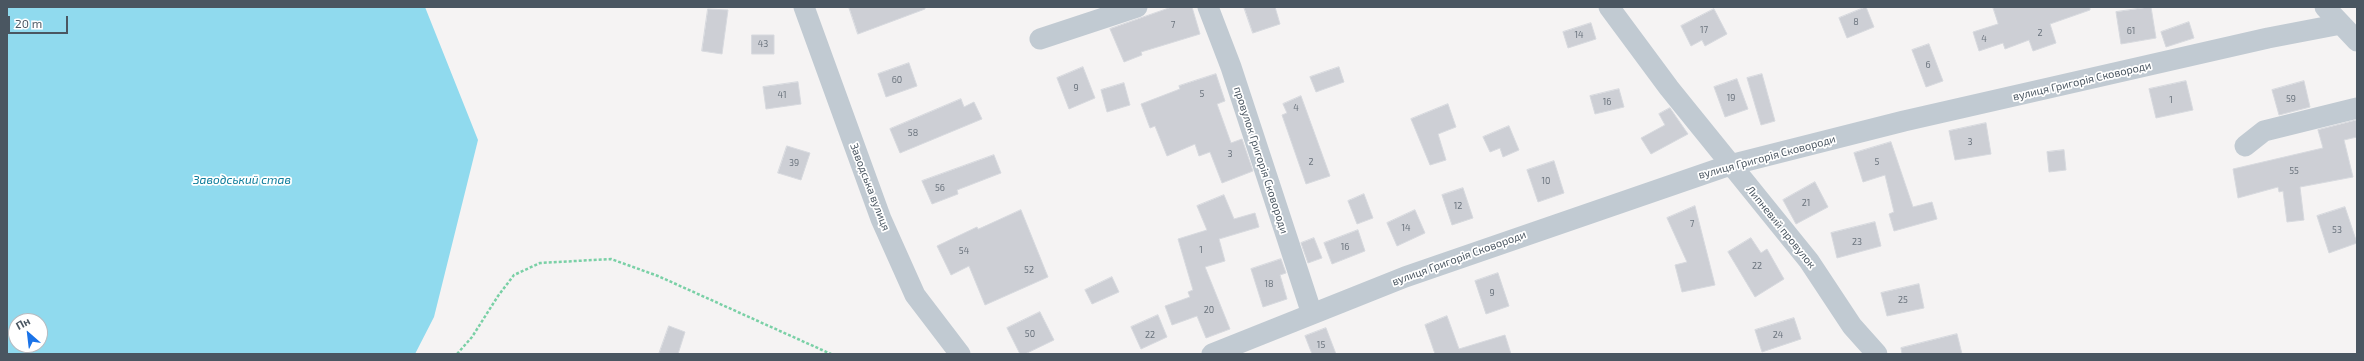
<!DOCTYPE html>
<html>
<head>
<meta charset="utf-8">
<style>
	body { margin:0 }
	#map { position:relative; width:2364px; height:361px; overflow:hidden; background:#f5f3f3; font-family:"Exo 2",sans-serif }
	canvas { display:block }
	.frame { position:absolute; inset:0; border:8px solid #4a5661; pointer-events:none }
	.north { position:absolute; left:8px; top:313px; width:40px; height:40px; box-sizing:border-box; background:#fff; border:1px solid #b7bbc0; border-radius:50%; rotate:332deg; font-size:11px; font-weight:700; line-height:16px; text-align:center; color:#4a5661 }
	.north::after { content:''; display:block; margin:auto; width:14px; height:18px; background:#1a73e8; clip-path:polygon(50% 0,100% 100%,50% 72%,0 100%) }
	.scale { position:absolute; left:8px; top:16px; width:60px; height:18px; box-sizing:border-box; border:2px solid #4a5661; border-top:0; padding-left:5px; font-size:12px; line-height:14px; white-space:nowrap; color:#4a5661; -webkit-text-stroke:3px #fff; paint-order:stroke }
</style>
</head>
<body>
<div id="map">
<canvas width="2364" height="361"></canvas>
<div class="frame"></div>
<div class="north">Пн</div>
<div class="scale">20 m</div>
</div>
<script>
const c = document.querySelector('canvas').getContext('2d');
c.lineJoin = 'round';
function fillPath(path, color) {
  c.fillStyle = color;
  c.fill(path, 'evenodd');
}
function stroke(path, color, width, dash) {
  c.strokeStyle = color;
  c.lineWidth = width;
  c.lineCap = dash ? 'butt' : 'round';
  c.setLineDash(dash || []);
  c.stroke(path);
}
function label(font, color, halo, rows, align = 'center') {
  c.font = font + ' "Exo 2",sans-serif';
  c.lineWidth = 3.5;
  c.setLineDash([]);
  c.textBaseline = 'middle';
  c.strokeStyle = halo;
  c.fillStyle = color;
  for (const [text, x, y, turn = 0] of rows) {
    c.save();
    c.translate(x, y);
    c.rotate((+turn || 0) * Math.PI / 180);
    c.textAlign = isNaN(turn) ? turn : align;
    if (halo) c.strokeText(text, 0, 0);
    c.fillText(text, 0, 0);
    c.restore();
  }
}
const water = new Path2D(`
	M7,7H425L478,140L434,317L415,354H7ZM16,321H40V345H16Z`);
const building = new Path2D(`
	M849,7H925V9L858,34Z
	M1172,7H1192L1200,34L1141,52L1142,55L1124,62L1110,29Z
	M1244,7H1275L1280,24L1253,33Z
	M1866,7L1874,27L1847,38L1839,18Z
	M1993,7H2090V10L2050,24L2056,43L2033,51L2029,40L2005,49L2003,43L1979,51L1973,32L1998,24Z
	M2151,7L2156,38L2121,44L2116,12Z
	M708,9L728,10L722,54L702,51Z
	M1714,9L1727,34L1705,46L1702,40L1691,46L1681,26Z
	M2189,22L2194,38L2166,47L2161,32Z
	M1591,23L1596,39L1568,48L1563,32Z
	M752,35H774V54H752Z
	M1929,44L1943,81L1926,87L1912,50Z
	M909,63L917,86L886,97L878,74Z
	M1083,67L1095,98L1069,109L1057,78Z
	M1339,67L1344,82L1316,92L1310,77Z
	M1216,74L1225,101L1217,104L1231,143L1242,139L1253,171L1222,183L1210,152L1199,156L1195,144L1167,156L1155,126L1150,128L1141,104L1180,89L1179,86Z
	M1762,74L1775,121L1761,125L1747,78Z
	M1737,79L1748,109L1725,117L1714,87Z
	M2186,81L2193,110L2156,118L2149,89Z
	M2304,81L2310,107L2279,115L2272,90Z
	M798,82L801,104L766,109L763,87Z
	M1124,83L1130,105L1107,112L1101,90Z
	M1619,89L1624,107L1595,114L1590,96Z
	M1301,96L1330,176L1306,184L1282,115L1287,113L1283,104Z
	M961,99L964,107L974,102L982,119L900,153L890,129Z
	M1448,104L1456,127L1438,134L1446,160L1430,165L1411,119Z
	M1670,108L1688,134L1651,154L1641,138L1665,125L1659,114Z
	M2357,120V137L2344,140L2353,177L2300,187L2304,220L2287,222L2283,191L2279,192L2278,187L2238,198L2233,169L2323,148L2318,130Z
	M1986,123L1991,154L1955,160L1949,131Z
	M1509,126L1519,150L1503,157L1500,148L1490,152L1483,137Z
	M1891,142L1913,207L1932,202L1937,219L1894,231L1889,214L1894,212L1885,175L1863,182L1854,153Z
	M787,146L810,153L801,180L778,173Z
	M2064,150L2066,170L2049,172L2047,152Z
	M994,155L1001,173L957,190L958,194L932,204L922,181Z
	M1554,161L1564,193L1538,202L1527,170Z
	M1815,182L1828,207L1796,224L1783,200Z
	M1463,188L1473,218L1452,225L1442,195Z
	M1364,194L1373,218L1357,224L1348,201Z
	M1224,195L1234,219L1255,213L1259,227L1219,239L1225,261L1205,267L1230,329L1206,338L1197,316L1172,325L1165,306L1190,297L1188,292L1193,290L1178,239L1207,230L1197,206Z
	M1695,206L1715,285L1682,292L1675,265L1687,262L1667,218Z
	M2345,207L2357,243L2329,253L2317,216Z
	M1021,210L1048,277L985,305L969,266L951,275L937,246L977,227L978,229Z
	M1415,210L1425,233L1397,246L1387,223Z
	M1875,222L1881,246L1837,258L1831,233Z
	M1358,230L1365,251L1332,264L1324,243Z
	M1314,238L1322,258L1308,263L1301,243Z
	M1751,238L1761,253L1767,249L1784,279L1755,297L1728,252Z
	M1281,259L1286,273L1280,275L1287,299L1263,307L1251,269Z
	M1498,273L1509,306L1486,314L1475,281Z
	M1112,277L1119,292L1092,304L1085,290Z
	M1919,284L1924,308L1887,316L1881,293Z
	M1040,312L1054,340L1025,354H1020L1007,328Z
	M1158,315L1167,337L1141,349L1131,327Z
	M1447,316L1459,349L1505,335L1511,354H1435L1425,325Z
	M1794,318L1801,339L1762,352L1755,330Z
	M669,326L685,332L678,354H659Z
	M1326,328L1336,354H1312L1305,336Z
	M1957,334L1962,354H1902L1901,348Z`);
const path = new Path2D(`
	M457,354L472,337L498,296L514,275L540,263L611,259L658,276L831,354`);
const minor = new Path2D(`
	M804,7L881,219L915,295L960,354
	M1208,7L1231,67L1312,314
	M1609,7L1669,88L1809,261L1852,326L1877,354
	M2325,7L2357,41
	M1040,39L1137,7
	M2245,146L2264,131L2357,108
	M1212,354L1405,277L1730,165L1904,121L2268,38L2341,24`);
const numberNames = [
	["8",1856,22],
	["7",1173,25],
	["17",1704,30],
	["61",2131,31],
	["2",2040,33],
	["14",1579,35],
	["4",1984,39],
	["43",763,44],
	["6",1928,65],
	["60",897,80],
	["9",1076,88],
	["5",1202,94],
	["41",782,95],
	["19",1731,98],
	["59",2291,99],
	["1",2171,100],
	["16",1607,102],
	["4",1296,108],
	["58",913,133],
	["3",1970,142],
	["3",1230,154],
	["2",1311,162],
	["5",1877,162],
	["39",794,163],
	["55",2294,171],
	["10",1546,181],
	["56",940,188],
	["21",1806,203],
	["12",1458,206],
	["7",1692,224],
	["14",1406,228],
	["53",2337,230],
	["23",1857,242],
	["16",1345,247],
	["1",1201,250],
	["54",964,251],
	["22",1757,266],
	["52",1029,270],
	["18",1269,284],
	["9",1492,293],
	["25",1903,300],
	["20",1209,310],
	["50",1030,334],
	["22",1150,335],
	["24",1778,335],
	["15",1321,345]
];
const streetNames = [
	["вулиця Григорія Сковороди",2082,81,-13],
	["вулиця Григорія Сковороди",1767,157,-15],
	["провулок Григорія Сковороди",1261,160,72],
	["Заводська вулиця",870,187,69],
	["Липневий провулок",1781,227,51],
	["вулиця Григорія Сковороди",1459,258,-20]
];
const waterNames = [
	["Заводський став",242,180]
];
fillPath(water, '#90daee');
fillPath(building, '#cdcfd5');
stroke(building, '#d7d9de', 1);
stroke(path, '#7ad0a6', 2.5, [3, 2]);
stroke(minor, '#c1cad2', 21);
label('9px', '#6b747e', null, numberNames);
label('11px', '#4a5661', '#fff', streetNames);
label('italic 12px', '#0c7c9b', '#fff', waterNames);
</script>
</body>
</html>
